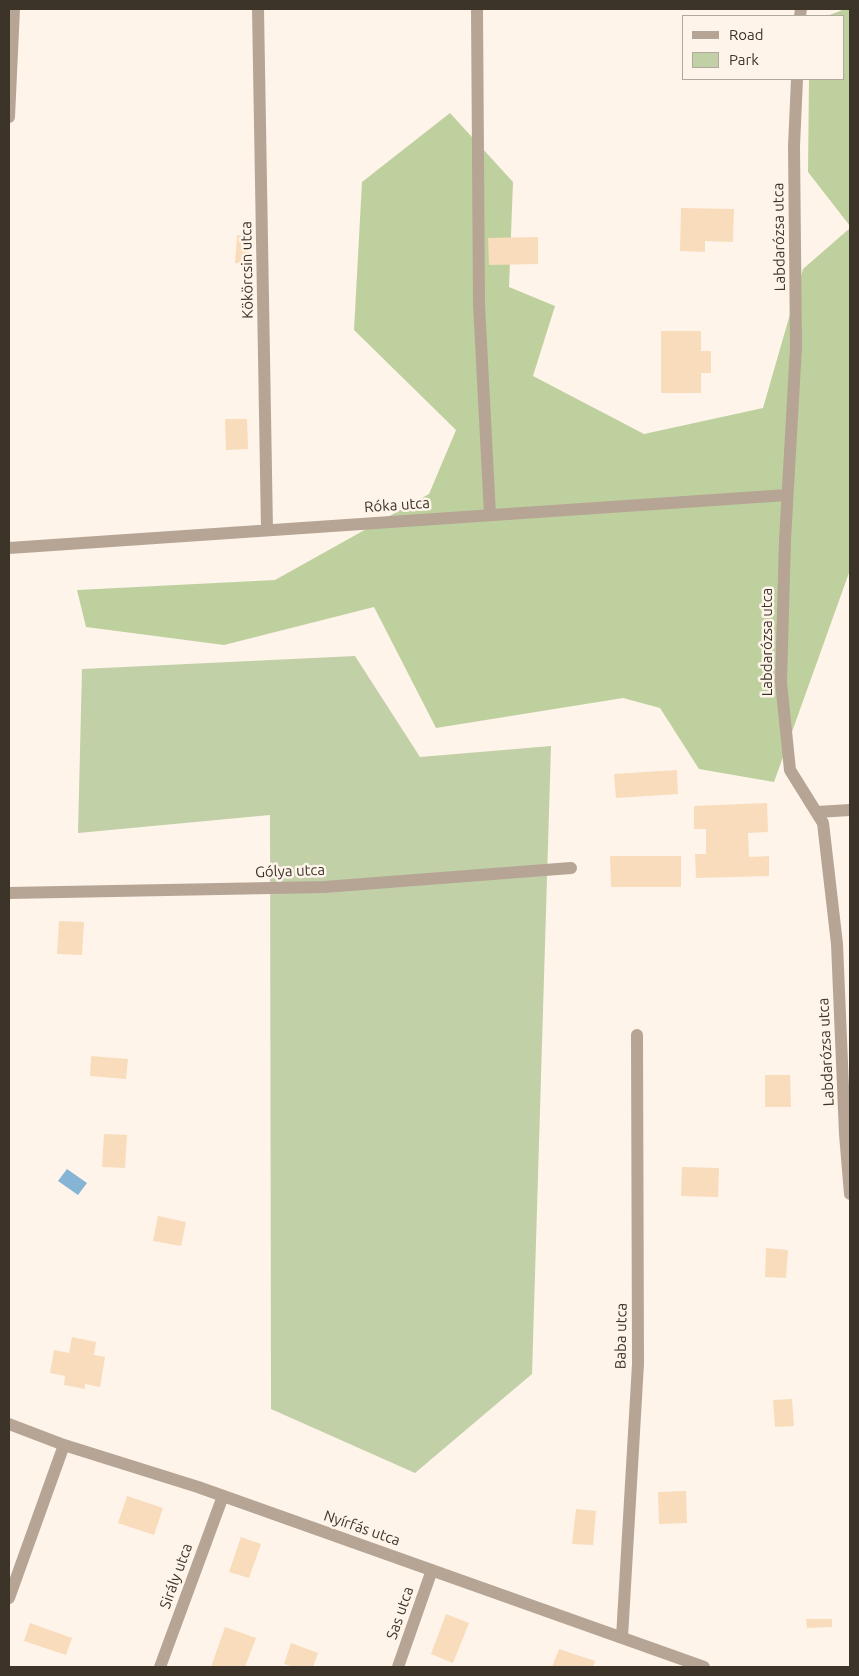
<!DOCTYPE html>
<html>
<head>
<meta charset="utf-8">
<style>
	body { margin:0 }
	#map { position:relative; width:859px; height:1676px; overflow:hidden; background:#fef4ea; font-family:Ubuntu,sans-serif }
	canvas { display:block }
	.frame { position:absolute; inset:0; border:10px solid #3c3329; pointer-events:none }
	.legend { position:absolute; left:682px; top:15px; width:162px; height:65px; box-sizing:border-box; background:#fef4ea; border:1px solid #b0a79d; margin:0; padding:6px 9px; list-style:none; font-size:15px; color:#3c3329 }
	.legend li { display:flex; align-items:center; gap:10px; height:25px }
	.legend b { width:25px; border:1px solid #b0a79d }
</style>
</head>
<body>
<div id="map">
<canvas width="859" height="1676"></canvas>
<div class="frame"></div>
<ul class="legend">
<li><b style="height:6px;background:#b6a595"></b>Road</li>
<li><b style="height:14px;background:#c2d0a7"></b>Park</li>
</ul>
</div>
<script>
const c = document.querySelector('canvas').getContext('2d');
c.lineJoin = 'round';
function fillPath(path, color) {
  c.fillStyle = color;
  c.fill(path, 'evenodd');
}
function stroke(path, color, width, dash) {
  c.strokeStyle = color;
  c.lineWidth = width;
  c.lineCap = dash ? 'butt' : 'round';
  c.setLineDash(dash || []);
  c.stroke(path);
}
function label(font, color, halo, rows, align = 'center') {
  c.font = font + ' Ubuntu,sans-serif';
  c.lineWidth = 5;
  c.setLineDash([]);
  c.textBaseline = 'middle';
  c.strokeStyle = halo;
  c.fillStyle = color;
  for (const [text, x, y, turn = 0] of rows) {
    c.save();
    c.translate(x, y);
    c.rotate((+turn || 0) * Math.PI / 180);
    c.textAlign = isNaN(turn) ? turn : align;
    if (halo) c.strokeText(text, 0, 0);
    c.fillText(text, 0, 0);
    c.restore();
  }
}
const green = new Path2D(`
	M355,656L420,757L551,746L532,1374L415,1473L271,1409L270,815L78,833L82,669Z`);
const forest = new Path2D(`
	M845,9H850V226L808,172L809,79H843V16H827Z
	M450,113L513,182L509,287L555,306L533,376L644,434L763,408L803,269L850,228V570L774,782L699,769L660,708L623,698L436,728L374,607L224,645L86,627L77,590L275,580L429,494L456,430L354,330L362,182Z`);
const water = new Path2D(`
	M67,1169L87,1183L78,1195L58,1181Z`);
const building = new Path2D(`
	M681,208L734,209L733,242L705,241V252L680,251Z
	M237,235L250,236L249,264L235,263Z
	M538,237V264L489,265L488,238Z
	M661,331H701V351H711V373H701V393H661Z
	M225,419H247L248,449L226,450Z
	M677,770L678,794L616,798L614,774Z
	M767,803L768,832L748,833L749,857L769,856V876L696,878L695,854H706V829H694V806Z
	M610,856H681V887H611Z
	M59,921L84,922L82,955L57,954Z
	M91,1056L128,1059L126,1079L90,1076Z
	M765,1075H790L791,1107H765Z
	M104,1134L127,1135L125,1168L102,1167Z
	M682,1167L719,1168L718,1197L681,1196Z
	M158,1216L186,1222L181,1246L153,1241Z
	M766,1248L788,1250L786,1278L765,1277Z
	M72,1337L96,1342L94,1355L105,1357L100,1387L85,1384V1389L64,1385L65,1376L50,1373L54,1350L69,1353Z
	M792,1399L794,1426L775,1427L773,1400Z
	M686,1491L687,1523L659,1524L658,1492Z
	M127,1496L163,1508L154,1535L118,1523Z
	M576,1509L596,1511L593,1545L572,1544Z
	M241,1537L261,1544L249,1578L229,1572Z
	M446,1614L469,1623L453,1663L431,1654Z
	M806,1619H832V1627L807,1628Z
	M30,1623L72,1638L66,1655L24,1641Z
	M225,1627L256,1638L245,1667H211Z
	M291,1643L318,1653L313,1667H294L284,1664Z
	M559,1649L595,1661L593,1667H552Z`);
const street = new Path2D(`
	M258,9L267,530
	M477,9L479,304L490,515
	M800,16L801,9
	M797,79L794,146L796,347L785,540L781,682L790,770L823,823L837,944L845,1134L850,1194
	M9,117L14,9
	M9,548L787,495
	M817,812L850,810
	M9,893L324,887L571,868
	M9,1424L64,1445L198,1487L704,1667
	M9,1598L64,1445
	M622,1637L638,1364L637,1035
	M160,1667L223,1496
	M398,1667L432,1570`);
const streetNames = [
	["Labdarózsa utca",779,237,-91],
	["Kökörcsin utca",247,270,-91],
	["Róka utca",397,505,-4],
	["Labdarózsa utca",767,642,-90],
	["Gólya utca",290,871,-2],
	["Labdarózsa utca",826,1052,-93],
	["Baba utca",621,1336,-89],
	["Nyírfás utca",362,1528,19],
	["Sirály utca",176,1576,-70],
	["Sas utca",400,1613,-71]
];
fillPath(green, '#c2d0a7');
fillPath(forest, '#bfd09f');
fillPath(water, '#86b4d4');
fillPath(building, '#f9dcbb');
stroke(street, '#b6a595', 12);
label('15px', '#3c3329', '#fef4ea', streetNames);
</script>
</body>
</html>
